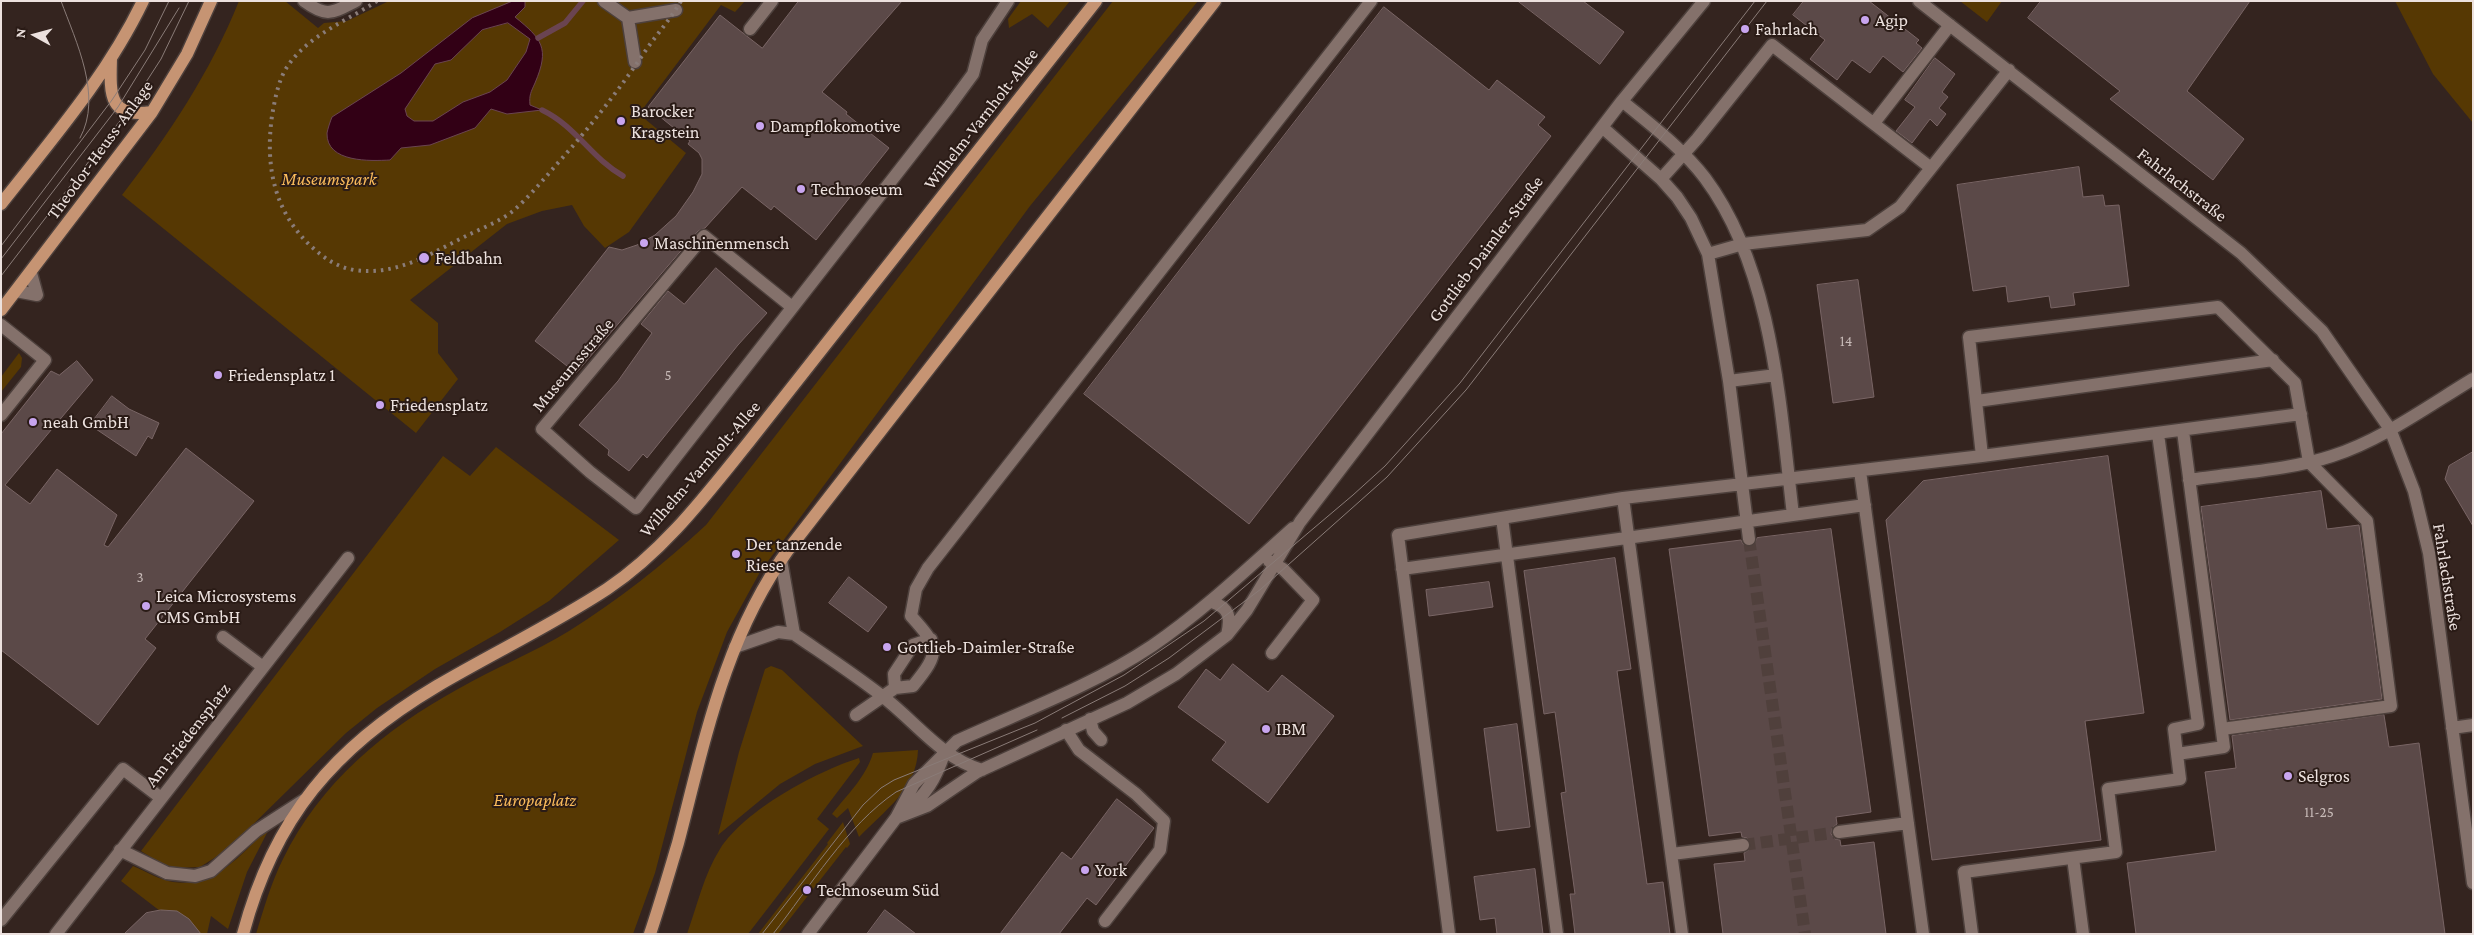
<!DOCTYPE html>
<html>
<head>
<meta charset="utf-8">
<style>
	body { margin:0 }
	#map { position:relative; width:2474px; height:935px; overflow:hidden; background:#34241f; font-family:"Crimson Pro",serif }
	canvas { display:block }
	.frame { position:absolute; inset:0; border:2px solid #ece1de; pointer-events:none }
	.north { position:absolute; left:10px; top:10px; width:50px; height:50px; -webkit-text-stroke:4px #2a1b16; paint-order:stroke; rotate:277deg; font-size:14px; font-weight:700; line-height:20px; text-align:center; color:#ece1de }
	.north::after { content:''; display:block; margin:auto; width:18px; height:22px; background:#ece1de; clip-path:polygon(50% 0,100% 100%,50% 72%,0 100%) }
</style>
</head>
<body>
<div id="map">
<canvas width="2474" height="935"></canvas>
<div class="frame"></div>
<div class="north">N</div>
</div>
<script>
const c = document.querySelector('canvas').getContext('2d');
c.lineJoin = 'round';
function fillPath(path, color) {
  c.fillStyle = color;
  c.fill(path, 'evenodd');
}
function stroke(path, color, width, dash) {
  c.strokeStyle = color;
  c.lineWidth = width;
  c.lineCap = dash ? 'butt' : 'round';
  c.setLineDash(dash || []);
  c.stroke(path);
}
function label(font, color, halo, rows, align = 'center') {
  c.font = font + ' "Crimson Pro",serif';
  c.lineWidth = 4;
  c.setLineDash([]);
  c.textBaseline = 'middle';
  c.strokeStyle = halo;
  c.fillStyle = color;
  for (const [text, x, y, turn = 0] of rows) {
    c.save();
    c.translate(x, y);
    c.rotate((+turn || 0) * Math.PI / 180);
    c.textAlign = isNaN(turn) ? turn : align;
    if (halo) c.strokeText(text, 0, 0);
    c.fillText(text, 0, 0);
    c.restore();
  }
}
const green = new Path2D(`
	M239,1H285L318,28L324,23L347,21L389,1H745L735,12L721,5L639,114L686,153L629,232L605,248L584,226L572,205L542,211L507,224L410,300L438,323V353L458,379L416,433L122,195C168,136 211,71 239,1Z
	M1021,1H1070L1048,28L1032,14L1009,28L1008,19Z
	M1113,1H1198L1030,206L760,572L727,632L697,712L655,873L633,934H256C264,908 271,883 283,859C320,783 385,729 458,689C494,668 533,653 569,631C618,600 663,565 706,525Z
	M1960,1H2002L1987,22Z
	M2395,1H2473V123L2433,74Z
	M19,353L22,358L21,367L1,392V377Z
	M496,447L619,540L549,601L500,632L435,669L377,708L346,733L227,850L200,867L176,868L162,864L141,851L443,456L470,476Z
	M771,666L782,670L863,746L815,764L780,784L718,835L739,752L765,669Z
	M918,750C917,789 884,811 859,837L848,808L837,818L832,814C847,795 866,777 873,753Z
	M859,758L860,762L817,819L829,829L748,934H687C697,906 704,874 720,849C745,810 815,772 859,758Z
	M843,822L850,844L847,848L846,847L778,934H758L828,844L827,843Z
	M266,830L268,831L247,872L228,929L211,916L207,934H190L121,881L133,866C145,871 160,880 173,882C214,888 240,856 266,830Z`);
const water = new Path2D(`
	M513,1H525V7L515,17C542,39 550,48 535,83C531,92 529,95 530,105L542,110L507,114L491,109L475,128L430,145L401,148L390,160C371,161 326,163 327,133C328,128 330,122 332,117L401,73L472,18ZM508,23L530,39L526,52L507,80L490,92L463,102L433,121H414L407,116L405,109L435,64L451,60L482,30Z`);
const stream = new Path2D(`
	M538,38L565,23L583,1
	M542,110C577,127 590,157 623,176`);
const building = new Path2D(`
	M799,1H902L822,92L847,112L846,114L889,148L816,240L774,206L771,210L742,187L705,228L698,231L576,373L535,341L609,247L622,250L637,245L655,235L676,216L693,192L702,174V159L699,153L688,144L690,141L648,107L720,15L762,48Z
	M1518,1H1583L1624,32L1600,64Z
	M1804,1H1869L1919,40L1916,43L1922,48L1903,72L1883,56L1870,73L1852,60L1837,80L1810,59L1825,40L1793,15Z
	M2041,1H2250L2187,91L2244,139L2213,180L2110,99L2120,91L2028,18Z
	M1384,7L1489,90L1497,80L1545,117L1538,125L1551,136L1249,524L1084,394Z
	M1935,58L1955,74L1942,92L1948,97L1939,108L1946,114L1937,126L1930,119L1912,143L1896,131L1915,107L1905,100Z
	M2079,167L2083,197L2103,195L2105,206L2119,205L2129,286L2073,293L2075,305L2051,308L2049,296L2008,302L2006,286L1973,291L1957,185Z
	M716,268L767,313L738,345L647,458L643,454L629,471L608,455L609,450L579,425L618,381L652,333L641,324L668,291L684,304Z
	M1858,280L1874,397L1833,403L1817,285Z
	M77,361L93,380L5,485L30,504L57,469L117,515L104,545L108,547L186,448L254,501L145,639L156,648L98,725L1,650V434L51,371L59,375Z
	M112,396L129,409L159,423L152,439L148,436L136,456L90,425Z
	M2473,452V526L2445,479L2449,466Z
	M2108,456L2144,713L2085,721L2101,840L1932,860L1886,520L1923,481Z
	M2321,491L2327,529L2359,525L2382,699L2230,720L2201,507Z
	M1831,529L1871,812L1836,817L1837,824L1832,828L1831,834L1835,839L1840,840L1841,846L1874,842L1886,934H1723L1714,864L1745,861L1744,853L1750,849L1751,844L1747,838L1742,837L1741,832L1709,836L1669,549L1741,540L1743,544L1750,547L1754,545L1757,538Z
	M1615,558L1631,669L1617,671L1647,884L1663,882L1670,934H1575L1570,894H1575L1561,793L1566,792L1555,712L1544,714L1524,571Z
	M849,577L887,607L868,632L829,603Z
	M1489,582L1493,607L1429,616L1426,590Z
	M1233,664L1268,692L1282,675L1334,716L1268,803L1212,760L1226,742L1178,707L1206,669L1220,680Z
	M2384,715L2389,747L2419,743L2445,934H2136L2127,863L2216,851L2205,772L2236,768L2232,736Z
	M1517,724L1530,827L1497,831L1484,729Z
	M1117,799L1154,828L1096,905L1087,898L1059,934H1000L1062,852L1071,859Z
	M1535,869L1543,934H1497L1495,918L1480,920L1474,877Z
	M161,910L177,911L189,919L201,934H124L146,913Z
	M885,910L916,934H867Z`);
const minorTunnel = new Path2D(`
	M1749,539L1805,934
	M1743,845L1839,832`);
const minor = new Path2D(`
	M304,1C327,18 332,13 356,1
	M604,1L628,18L676,10
	M1919,1L2241,253L2322,331L2390,429L2414,491L2429,553L2473,883
	M628,18L635,62
	M750,29L772,1
	M1622,101C1651,125 1682,148 1705,178C1773,269 1780,406 1793,515
	M1874,123L1950,25
	M1602,127L1661,179L1677,197L1691,218L1708,254L1729,381L1749,539
	M1661,179L1697,139L1772,45L1931,168
	M1708,254L1743,244L1867,230L1900,207L2009,70
	M16,291L37,295L31,273
	M792,307L704,236L542,429L590,472L636,508L948,108L973,74L982,40L1008,1
	M1,325L45,360L1,415
	M1729,381L1776,375
	M1977,401L2273,360
	M2158,434L2198,724L2174,729L2177,754
	M1982,456L1969,337L2218,307L2295,383L2309,462L2367,521L2391,706L2222,729
	M1860,471L1923,934
	M2189,480C2234,473 2290,470 2332,456C2382,440 2428,406 2473,379
	M1623,498L1682,934
	M1502,518L1557,934
	M781,560L794,634
	M1269,561L1283,569L1313,600L1272,653
	M1402,569L1865,505
	M1212,602C1230,608 1231,618 1227,635
	M223,637L263,667
	M735,647L778,632L794,634C823,654 854,674 882,696C915,721 941,758 982,770
	M895,688L894,674L913,645L931,639
	M856,715L895,688L913,686C941,652 939,647 911,616L916,589L928,568L1371,1
	M1090,719L1093,731L1101,740
	M2452,728L2473,725
	M1066,730L1079,750L1136,794L1164,821L1160,850L1105,921
	M906,811C926,795 936,778 944,754
	M896,818L927,806L977,772L1127,703L1176,674L1227,635L1247,610L1300,522L1622,101L1704,1
	M1839,832L1908,823
	M120,850L167,873L195,876L211,871L256,831L304,800
	M1672,854L1743,845
	M2073,858L2083,934
	M1,920L123,769L161,798
	M56,934L348,558
	M808,934L896,818L914,784L957,741C1023,711 1092,686 1152,646C1203,611 1247,569 1293,528
	M1449,934L1398,535L1623,498L1982,456L2301,414
	M1972,934L1964,872L2116,852L2108,789L2180,779L2177,754L2224,747L2183,431`);
const major = new Path2D(`
	M111,58C110,94 108,119 152,112
	M1,204C52,139 107,76 143,1
	M1,310L152,112L187,54L211,1
	M243,934C274,818 334,747 437,686C493,653 552,625 607,589C664,551 706,495 748,443L1096,1
	M650,934C660,904 669,873 678,843C705,740 724,639 788,550L1215,1`);
const tram = new Path2D(`
	M61,1C76,42 103,96 80,138
	M1,246L112,100L145,50L169,1
	M1,259L118,107L179,8
	M1,276L126,113L161,59L189,1
	M1062,718L1125,686L1169,658L1261,589L1387,477L1466,390L1767,1
	M762,934L863,805L881,788L894,780L1035,723L1124,675L1204,621L1353,495L1385,466L1460,383L1755,1
	M773,934C810,887 847,825 896,792L1037,730`);
const rail = new Path2D(`
	M377,1C347,21 308,35 287,67C278,81 275,99 272,116C265,166 274,213 313,248C325,259 338,267 354,270C396,276 428,255 464,237C480,229 499,222 513,211C529,197 543,180 557,164C590,127 620,89 648,47C659,32 671,18 681,1
	M540,406L570,369`);
const markers = [
	[1865,20,5,"#c8a5ef"],
	[1745,29,5,"#c8a5ef"],
	[621,121,5,"#c8a5ef"],
	[760,126,5,"#c8a5ef"],
	[801,189,5,"#c8a5ef"],
	[644,243,5,"#c8a5ef"],
	[424,258,6,"#c8a5ef"],
	[218,375,5,"#c8a5ef"],
	[380,405,5,"#c8a5ef"],
	[33,422,5,"#c8a5ef"],
	[736,554,5,"#c8a5ef"],
	[146,606,5,"#c8a5ef"],
	[887,647,5,"#c8a5ef"],
	[1266,729,5,"#c8a5ef"],
	[2288,776,5,"#c8a5ef"],
	[1085,870,5,"#c8a5ef"],
	[807,890,5,"#c8a5ef"]
];
const numberNames = [
	["14",1846,341],
	["5",668,375],
	["3",140,577],
	["11-25",2319,812]
];
const poiNames = [
	["Agip",1875,20],
	["Fahrlach",1755,29],
	["Barocker",631,111],
	["Kragstein",631,132],
	["Dampflokomotive",770,126],
	["Technoseum",811,189],
	["Maschinenmensch",654,243],
	["Feldbahn",435,258],
	["Friedensplatz 1",228,375],
	["Friedensplatz",390,405],
	["neah GmbH",43,422],
	["Der tanzende",746,544],
	["Riese",746,565],
	["Leica Microsystems",156,596],
	["CMS GmbH",156,617],
	["Gottlieb-Daimler-Straße",897,647],
	["IBM",1276,729],
	["Selgros",2298,776],
	["York",1095,870],
	["Technoseum Süd",817,890]
];
const streetNames = [
	["Wilhelm-Varnholt-Allee",981,119,-52],
	["Theodor-Heuss-Anlage",100,150,-54],
	["Fahrlachstraße",2182,185,38],
	["Gottlieb-Daimler-Straße",1486,249,-53],
	["Museumsstraße",573,365,-50],
	["Wilhelm-Varnholt-Allee",700,469,-49],
	["Fahrlachstraße",2447,577,81],
	["Am Friedensplatz",188,735,-52]
];
const parkNames = [
	["Museumspark",329,179],
	["Europaplatz",535,800]
];
fillPath(green, '#563803');
fillPath(water, '#320015');
stroke(water, '#6a4451', 1);
stroke(stream, '#6a4451', 5.5);
fillPath(building, '#5b4948');
stroke(building, '#796565', 1);
stroke(minorTunnel, '#50403c', 12, [12, 6]);
stroke(minor, '#4d403c', 15);
stroke(major, '#4d403c', 15);
stroke(minor, '#84716b', 12);
stroke(major, '#c69473', 12);
stroke(tram, '#8a7c78', 1);
stroke(rail, '#8a7c78', 4, [2.5, 5]);
for (const [x, y, r, color] of markers) {
  const dot = new Path2D();
  dot.arc(x, y, r, 0, 2 * Math.PI);
  c.fillStyle = color;
  c.fill(dot);
  stroke(dot, '#2a1b16', 2);
}
label('15px', '#c8bbb8', null, numberNames);
label('18px', '#ece1de', '#2a1b16', poiNames, 'left');
label('18px', '#ece1de', '#2a1b16', streetNames);
label('italic 18px', '#fabb5b', '#2a1b16', parkNames);
</script>
</body>
</html>
